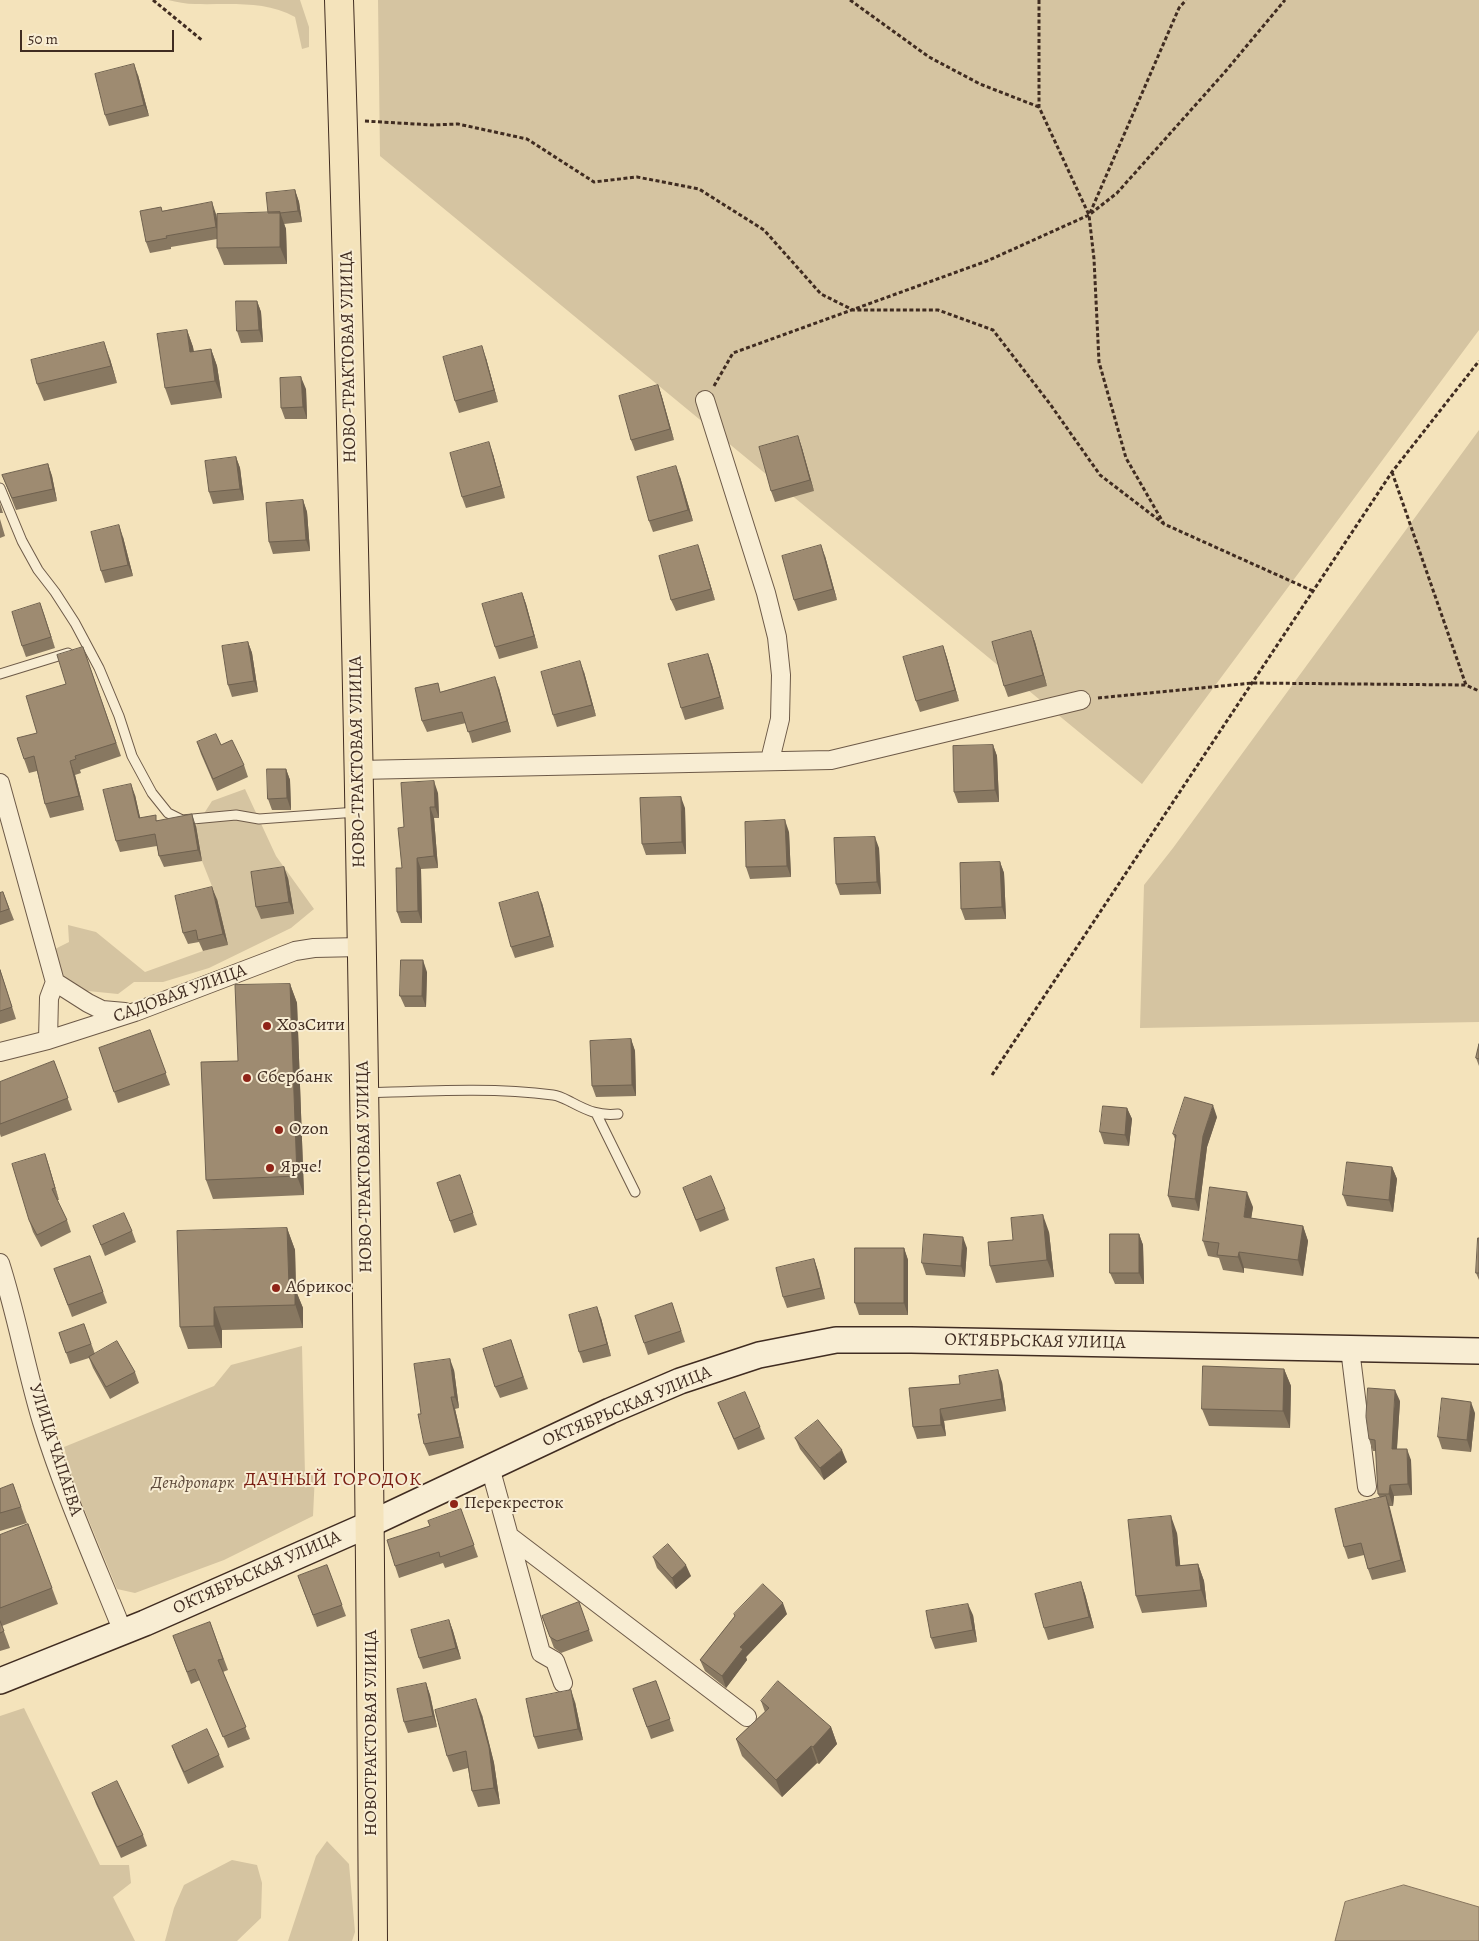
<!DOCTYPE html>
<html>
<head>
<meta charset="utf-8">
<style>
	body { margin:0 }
	#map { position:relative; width:1479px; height:1941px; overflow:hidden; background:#f4e3bb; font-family:Alegreya,serif }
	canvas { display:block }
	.scale { position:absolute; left:20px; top:30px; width:154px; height:22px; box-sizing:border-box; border:2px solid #402c21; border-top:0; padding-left:6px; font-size:15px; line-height:18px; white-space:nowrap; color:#402c21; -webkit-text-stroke:4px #f8edd3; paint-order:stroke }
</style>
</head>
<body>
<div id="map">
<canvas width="1479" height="1941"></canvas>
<div class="scale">50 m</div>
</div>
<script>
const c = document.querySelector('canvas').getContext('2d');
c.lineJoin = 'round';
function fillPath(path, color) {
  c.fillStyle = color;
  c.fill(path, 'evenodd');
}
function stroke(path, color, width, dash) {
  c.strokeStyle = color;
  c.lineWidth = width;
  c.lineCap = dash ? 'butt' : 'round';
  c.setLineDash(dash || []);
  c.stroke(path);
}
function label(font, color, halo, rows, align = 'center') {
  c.font = font + ' Alegreya,serif';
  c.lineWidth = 4;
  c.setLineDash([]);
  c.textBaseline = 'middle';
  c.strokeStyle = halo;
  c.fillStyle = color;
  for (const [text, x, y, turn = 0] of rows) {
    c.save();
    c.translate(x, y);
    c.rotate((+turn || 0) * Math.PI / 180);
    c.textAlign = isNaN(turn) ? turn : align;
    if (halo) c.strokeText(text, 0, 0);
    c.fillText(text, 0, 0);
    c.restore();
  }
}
const green = new Path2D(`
	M168,0H300L309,27V47L302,49L295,17C264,0 229,5 195,4C186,4 177,2 168,0Z
	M378,0H1479V330L1142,784L380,156Z
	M1479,430V1022L1140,1028L1144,885L1173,848Z
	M245,789L276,856L314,909L291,928L209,968L163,982H134L118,994L78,990L62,977L55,949L69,942L68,925L96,932L145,972L203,951L227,945L217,899L202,861L196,826L212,801Z
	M302,1346L305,1475L315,1474L313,1516L224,1560L135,1593L117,1589L73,1482L64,1447L214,1386L231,1365Z
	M24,1708L100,1865H129L131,1883L113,1897L135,1941H0V1716Z
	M327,1841L349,1864L355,1932L352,1941H288L316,1856Z
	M232,1860L257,1865L262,1883L261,1918L237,1941H165L174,1908L184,1885Z`);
const water = new Path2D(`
	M1404,1885L1479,1907V1941H1335L1345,1902Z`);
const path = new Path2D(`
	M153,0L203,41
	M850,0L929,57L980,84L1039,107
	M1039,0V107L1089,215L1094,259L1099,362L1126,458L1164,524L1313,591
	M365,121L432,125L458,124L527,139L594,182L637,177L699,189L764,230L821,294L853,310H938L993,330L1050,404L1100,475L1164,524
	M1090,213L1179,8L1186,0
	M714,386L733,353L987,261L1089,215L1117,193L1224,73L1285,0
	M1392,472L1466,685L1479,691
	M1098,698L1252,683L1466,685
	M992,1075L1392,472L1479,361`);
const lane = new Path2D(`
	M0,488L22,541L38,570L55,592L75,623L99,668L119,716L132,756L152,793L168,813L182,820L236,815L259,819L357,812
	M0,674L68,653
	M366,1093C428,1091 492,1087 553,1095C560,1096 565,1099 571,1102C588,1111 599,1116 618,1114
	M596,1113L635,1192`);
const street = new Path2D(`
	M705,400L766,593L777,637L781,675L780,719L770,760
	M358,770L831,760L1081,700
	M0,783L55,982L88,1003L102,1010L125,1012
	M48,1040L49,998L55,982
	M0,1052L48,1040L135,1012L295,951L314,948L361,947
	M0,1263C17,1316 26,1369 42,1422C64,1493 95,1562 123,1632
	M1350,1349L1367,1487
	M490,1467L541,1653L555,1661L563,1683
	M509,1536L747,1717`);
const secondary = new Path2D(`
	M0,1681L145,1623L370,1524L610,1411L680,1381L759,1355L836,1340H911L1479,1351`);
const primary = new Path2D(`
	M339,0C360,647 369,1294 373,1941`);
const wall = new Path2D(`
	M138,75L149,116L109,126L105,115Z
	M295,190L299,202L302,222L284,224L286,229L287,264L224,265L217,248V239L171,247V249L150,253L146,242L161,207L162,211L216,214L217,219L268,213Z
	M257,301L261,312L263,342L241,343L237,331Z
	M187,330L193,347L194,352L211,349L217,366L222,398L171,405L165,388Z
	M486,358L498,402L459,413L455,401Z
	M110,359L117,383L44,401L37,384Z
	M658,385L662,397L674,440L635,451L631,440Z
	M306,389L307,419H285L281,408Z
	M798,436L802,448L814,491L775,502L771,491Z
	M493,454L505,498L466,508L462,497Z
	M236,457L240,468L244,500L213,504L209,492Z
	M48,464L52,476L57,501L16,510L2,475Z
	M680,477L693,521L653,532L649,521Z
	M303,500L307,512L310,551L273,554L269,542Z
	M0,503L3,513H0Z
	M0,519L5,536L0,538Z
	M123,537L133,576L105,583L101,571Z
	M825,556L837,600L798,611L794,600Z
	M702,557L715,600L676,611L671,600Z
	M522,593L526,604L538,648L499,659L495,647Z
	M40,603L55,648L26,657L22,646Z
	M1031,631L1035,642L1047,686L1008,697L1004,686Z
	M248,642L252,653L258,692L232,697L228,685Z
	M943,646L947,658L959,701L920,712L916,701Z
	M83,647L121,756L80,770L81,773L75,775L84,810L50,818L45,804L37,771L29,773L24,759L37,733L66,684Z
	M708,654L712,665L724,709L685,720L681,708Z
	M584,672L596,716L557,727L553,715Z
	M499,688L511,732L472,743L466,723L427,732L422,721L441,692Z
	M197,742L244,765L248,777L217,791L201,754Z
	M993,745L997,756L999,802L958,803L954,792Z
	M286,769L290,780L291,810H272L268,799Z
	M438,793L439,818H434L438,868L421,869L422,923H401L397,912L402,868L404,827Z
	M135,795L140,818L196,826L202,861L164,867L159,856L157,846L120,852L116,841Z
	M685,808L686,854L646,855L642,844Z
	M789,832L791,877L750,879L746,867Z
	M879,848L881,894L840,895L836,884Z
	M1000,862L1004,873L1006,919L965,920L961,909Z
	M288,878L294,914L261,919L256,907Z
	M3,892L14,920L0,925V893Z
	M217,899L228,945L203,951L199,942L188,944L183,933Z
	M542,903L554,947L515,958L511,947Z
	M0,969L16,1019L0,1024Z
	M427,972L426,1007H405L400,996Z
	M290,984L297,1003L304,1195L213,1199L206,1180L238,1061Z
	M150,1030L170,1085L118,1103L99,1048Z
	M631,1039L635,1051L636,1096L596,1097L592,1086Z
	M1479,1044V1066L1476,1058Z
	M54,1061L72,1110L1,1137L0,1134V1082Z
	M1127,1108L1132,1119L1129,1146L1104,1144L1100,1132Z
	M1217,1117L1207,1147L1199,1211L1172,1207L1168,1196L1175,1139L1173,1134Z
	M45,1154L59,1200H57L67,1220L71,1232L41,1247L33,1232L29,1220Z
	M1392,1167L1397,1179L1393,1212L1347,1206L1343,1195Z
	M460,1175L477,1225L454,1233L437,1183Z
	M683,1188L725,1209L729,1220L700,1232Z
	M1253,1207L1251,1218L1303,1226L1308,1241L1303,1276L1244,1268V1273L1223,1270L1219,1258L1208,1256L1203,1241Z
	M93,1226L132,1231L136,1242L105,1256Z
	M287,1228L295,1250L296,1291L303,1308V1328L222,1330V1348L188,1349L180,1327Z
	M1049,1232L1054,1277L996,1283L990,1266L1013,1240Z
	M1139,1234L1143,1245L1144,1284H1115L1110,1273Z
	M1479,1238V1280L1476,1273Z
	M904,1248L908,1260V1315H859L855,1303Z
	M967,1248L965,1277L926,1275L922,1263Z
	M90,1256L107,1303L72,1317L54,1269Z
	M814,1259L818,1271L825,1299L787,1308L783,1297Z
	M672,1303L685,1342L648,1355L635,1316Z
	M601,1318L611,1356L583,1363L579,1352Z
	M84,1324L95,1354L135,1372L139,1383L110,1399L93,1368L89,1358L70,1364L59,1333Z
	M511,1340L528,1389L500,1398L495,1387Z
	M1284,1369L1291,1386L1290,1428L1209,1426L1202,1409Z
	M454,1370L459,1408L455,1409L464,1448L429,1456L424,1444L421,1414Z
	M1002,1382L1006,1411L944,1421L946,1436L917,1439L913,1427L909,1388Z
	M1400,1401L1397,1449L1411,1460L1412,1495L1394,1496L1393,1506H1389L1406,1572L1372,1580L1368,1569L1364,1555L1348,1559L1344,1547L1380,1498L1378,1494L1376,1451H1373L1369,1439Z
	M718,1403L760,1427L765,1439L738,1450Z
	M1475,1413L1471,1452L1442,1449L1438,1437Z
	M795,1438L847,1462L824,1480L800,1449Z
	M13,1484L27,1523L0,1531V1489Z
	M461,1509L478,1557L445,1568L443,1563L399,1578L395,1566L430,1526Z
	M28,1524L58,1604L2,1626L10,1648L0,1651V1535Z
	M1177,1533L1180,1566L1198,1564L1204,1581L1207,1607L1142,1613L1136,1596Z
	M653,1557L691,1576L676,1589L657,1568Z
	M327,1565L346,1616L317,1627L298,1576Z
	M1081,1582L1085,1594L1094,1628L1048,1640L1044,1628Z
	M579,1602L593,1641L561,1653L554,1648L542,1616Z
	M734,1614H787L746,1657L747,1660L726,1688L705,1671L700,1660L735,1616Z
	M973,1615L977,1642L935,1649L931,1638Z
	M449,1620L453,1631L461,1659L423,1669L419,1658Z
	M210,1622L228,1670L223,1672L250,1739L228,1748L200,1680L191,1684L173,1636Z
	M656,1681L674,1731L651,1739L633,1689Z
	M426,1683L430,1695L437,1727L408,1733L404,1722Z
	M761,1701L831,1727L837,1744L819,1764L817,1763L782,1797L742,1756L736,1739L765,1712Z
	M575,1702L583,1740L538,1749L534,1737Z
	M482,1715L494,1763L500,1804L478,1807L472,1791L468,1768L453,1772L447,1756Z
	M172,1746L219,1755L224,1767L188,1784L176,1757Z
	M92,1793L143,1835L147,1846L121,1858L96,1804Z`);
const shadedWall = new Path2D(`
	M134,64L138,75L149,116L144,105Z
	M295,190L299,202L302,222L298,211Z
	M212,202L216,214L220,238L216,227Z
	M280,212L286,229L287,264L280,247Z
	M257,301L261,312L263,342L259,330Z
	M187,330L193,347L196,369L190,352Z
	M104,342L110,359L117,383L111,366Z
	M482,346L486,358L498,402L494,390Z
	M211,349L217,366L222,398L215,381Z
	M301,377L306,389L307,419L303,407Z
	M658,385L662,397L674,440L670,429Z
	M798,436L802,448L814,491L810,480Z
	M489,442L493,454L505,498L501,486Z
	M236,457L240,468L244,500L240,489Z
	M48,464L52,476L57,501L53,489Z
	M676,466L680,477L693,521L688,510Z
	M303,500L307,512L310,551L306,540Z
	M119,525L123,537L133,576L128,565Z
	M698,545L702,557L715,600L711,589Z
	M821,545L825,556L837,600L833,589Z
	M522,593L526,604L538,648L534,636Z
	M40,603L44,614L55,648L51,637Z
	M1031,631L1035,642L1047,686L1043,675Z
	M248,642L252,653L258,692L254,681Z
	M943,646L947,658L959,701L955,690Z
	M708,654L712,665L724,709L720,697Z
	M580,661L584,672L596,716L592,705Z
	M495,677L499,688L511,732L507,721Z
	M993,745L997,756L999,802L995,790Z
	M70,761L75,775L84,810L79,796Z
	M286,769L290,780L291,810L287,798Z
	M434,781L438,793L439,818L435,807Z
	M131,784L135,795L143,830L139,818Z
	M681,797L685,808L686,854L682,842Z
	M430,807L434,818L438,868L434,856Z
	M192,814L196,826L202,861L198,850Z
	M785,820L789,832L791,877L787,866Z
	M875,837L879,848L881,894L877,882Z
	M417,858L421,869L422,923L418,911Z
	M1000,862L1004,873L1006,919L1002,907Z
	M284,867L288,878L294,914L289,902Z
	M212,887L217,899L228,945L223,934Z
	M538,892L542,903L554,947L550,936Z
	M423,960L427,972L426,1007L422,996Z
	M290,984L297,1003L304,1195L297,1176Z
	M631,1039L635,1051L636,1096L632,1085Z
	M1213,1105L1217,1117L1207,1147L1199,1211L1195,1199L1203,1136Z
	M1127,1108L1132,1119L1129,1146L1125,1135Z
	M45,1154L49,1166L59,1200L55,1188Z
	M1392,1167L1397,1179L1393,1212L1389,1200Z
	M1247,1192L1253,1207L1249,1233L1244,1217Z
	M1043,1215L1049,1232L1054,1277L1047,1260Z
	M1303,1226L1308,1241L1303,1276L1298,1260Z
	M287,1228L295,1250L296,1291L303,1308V1328L289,1286Z
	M1139,1234L1143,1245L1144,1284L1139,1273Z
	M963,1237L967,1248L965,1277L961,1266Z
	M904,1248L908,1260V1315L904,1303Z
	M1239,1252L1244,1268V1273L1238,1257Z
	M814,1259L818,1271L825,1299L821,1288Z
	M214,1307L222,1330V1348L214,1326Z
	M597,1307L601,1318L611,1356L607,1344Z
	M450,1359L454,1370L459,1408L455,1397Z
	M1284,1369L1291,1386L1290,1428L1283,1411Z
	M998,1370L1002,1382L1006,1411L1002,1399Z
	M1395,1390L1400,1401L1396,1461L1392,1449Z
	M451,1397L455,1409L464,1448L460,1437Z
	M1471,1402L1475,1413L1471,1452L1467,1440Z
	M940,1409L944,1421L946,1436L941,1425Z
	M1407,1449L1411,1460L1412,1495L1408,1484Z
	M842,1450L847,1462L824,1480L820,1468Z
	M1390,1485L1394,1496L1393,1506L1389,1494Z
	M1386,1496L1390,1508L1406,1572L1401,1560Z
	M1171,1516L1177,1533L1182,1583L1176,1566Z
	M1198,1564L1204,1581L1207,1607L1201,1590Z
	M686,1565L691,1576L676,1589L672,1578Z
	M1081,1582L1085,1594L1094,1628L1089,1617Z
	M783,1603L787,1614L746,1657L747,1660L726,1688L722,1676L740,1647Z
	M968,1604L973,1615L977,1642L973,1630Z
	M449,1620L453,1631L461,1659L456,1648Z
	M426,1683L430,1695L437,1727L433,1716Z
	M571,1690L575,1702L583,1740L578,1729Z
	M476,1699L482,1715L494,1763L500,1804L494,1788Z
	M831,1727L837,1744L819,1764L813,1747Z
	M811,1746L817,1763L782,1797L776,1780Z`);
const building = new Path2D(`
	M134,64L144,105L105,115L95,74Z
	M295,190L298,211L280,213H268L266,193Z
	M212,202L216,227L166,236L167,238L146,242L140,211L161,207L162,211Z
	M280,212V247L217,248V214Z
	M236,301H257L259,330L237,331Z
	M187,330L190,352L211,349L215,381L165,388L157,334Z
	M104,342L111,366L37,384L31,360Z
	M482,346L494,390L455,401L443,357Z
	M301,377L303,407L281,408L280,378Z
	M658,385L670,429L631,440L619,396Z
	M798,436L810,480L771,491L759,447Z
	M489,442L501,486L462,497L450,453Z
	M236,457L240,489L209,492L205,461Z
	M48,464L53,489L12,498L2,475Z
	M676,466L688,510L649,521L637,477Z
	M303,500L306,540L269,542L266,503Z
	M119,525L128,565L101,571L91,532Z
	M698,545L711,589L671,600L659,556Z
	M821,545L833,589L794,600L782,556Z
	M522,593L534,636L495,647L482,604Z
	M40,603L51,637L22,646L12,612Z
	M1031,631L1043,675L1004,686L992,642Z
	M248,642L254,681L228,685L222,646Z
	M943,646L955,690L916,701L903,657Z
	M83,647L116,743L75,756L76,759L70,761L79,796L45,804L34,756L24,759L17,738L37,733L26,696L66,684L57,655Z
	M708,654L720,697L681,708L668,664Z
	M580,661L592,705L553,715L541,672Z
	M495,677L507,721L468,732L462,712L422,721L415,688L438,683L440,692Z
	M216,734L221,745L232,740L244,765L213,779L197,742Z
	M993,745L995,790L954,792L953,746Z
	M267,769H286L287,798L268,799Z
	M434,781L435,807H430L434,856L417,858L418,911L397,912L396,868H402L398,828L404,827L401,783Z
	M131,784L139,818L156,815V821L192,814L198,850L159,856L155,834L116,841L103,790Z
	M681,797L682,842L642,844L640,798Z
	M785,820L787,866L746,867L745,822Z
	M875,837L877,882L836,884L834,838Z
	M1000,862L1002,907L961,909L960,863Z
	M284,867L289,902L256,907L251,872Z
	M212,887L223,934L198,940L196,930L183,933L175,896Z
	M3,892L9,909L0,912V893Z
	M538,892L550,936L511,947L499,903Z
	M401,960H423L422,996H400Z
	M0,970L12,1007L0,1011Z
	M290,984L297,1176L206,1180L201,1062L238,1061L235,985Z
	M150,1030L166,1073L114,1092L99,1048Z
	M631,1039L632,1085L592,1086L590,1041Z
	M1479,1044V1059L1476,1058Z
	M54,1061L68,1098L0,1124V1082Z
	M1185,1097L1213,1105L1203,1136L1195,1199L1168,1196L1176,1135L1173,1134Z
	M1103,1106L1127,1108L1125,1135L1100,1132Z
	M45,1154L55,1188L52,1189L67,1220L37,1235L29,1220L12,1164Z
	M1347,1162L1392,1167L1389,1200L1343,1195Z
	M460,1175L473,1213L450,1221L437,1183Z
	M711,1176L725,1209L696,1220L683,1188Z
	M1210,1187L1247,1192L1244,1217L1303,1226L1298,1260L1239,1252L1238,1257L1217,1255L1219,1243L1203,1241Z
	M124,1213L132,1231L101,1245L93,1226Z
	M1043,1215L1047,1260L990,1266L988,1242L1013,1240L1011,1218Z
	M287,1228L289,1286H295V1305L214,1307V1326L180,1327L177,1231Z
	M924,1234L963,1237L961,1266L922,1263Z
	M1110,1234H1139V1273H1110Z
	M1478,1238H1479V1273H1476Z
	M855,1248H904V1303H855Z
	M90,1256L103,1292L68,1305L54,1269Z
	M814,1259L821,1288L783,1297L776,1268Z
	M672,1303L681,1331L644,1343L635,1316Z
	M597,1307L607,1344L579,1352L569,1315Z
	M84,1324L91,1344L66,1353L59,1333Z
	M511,1340L523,1377L495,1387L483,1349Z
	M117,1341L135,1372L106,1387L89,1357Z
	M450,1359L455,1397H451L460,1437L424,1444L418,1414H421L414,1364Z
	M1203,1366L1284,1369L1283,1411L1202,1409Z
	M998,1370L1002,1399L940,1409L941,1425L913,1427L909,1388L960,1384L959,1376Z
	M1368,1388L1395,1390L1392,1449H1407L1408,1484L1390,1485L1389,1494H1378L1375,1440L1369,1439L1366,1417Z
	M745,1392L760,1427L734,1439L718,1403Z
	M1442,1398L1471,1402L1467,1440L1438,1437Z
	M818,1420L842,1450L820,1468L795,1438Z
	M13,1484L21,1507L0,1513V1489Z
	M1386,1496L1401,1560L1368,1569L1361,1543L1344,1547L1335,1509Z
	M461,1509L474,1545L440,1557L439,1552L395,1566L387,1540L430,1526L428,1521Z
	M1171,1516L1176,1566L1198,1564L1201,1590L1136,1596L1128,1520Z
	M28,1524L52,1588L0,1608V1535Z
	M668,1544L686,1565L672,1578L653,1557Z
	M327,1565L342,1605L313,1615L298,1576Z
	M1081,1582L1089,1617L1044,1628L1035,1594Z
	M763,1584L783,1603L740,1647L743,1649L722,1676L700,1660L735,1616L734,1614Z
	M579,1602L589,1630L557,1641L550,1637L542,1616Z
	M968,1604L973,1630L931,1638L926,1611Z
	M449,1620L456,1648L419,1658L411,1630Z
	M0,1621L4,1631L0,1633Z
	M210,1622L223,1659L218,1660L246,1727L223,1737L195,1669L187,1672L173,1636Z
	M656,1681L670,1719L647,1727L633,1689Z
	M778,1681L831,1727L813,1747L811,1746L776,1780L736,1739L769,1708L761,1701Z
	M426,1683L433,1716L404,1722L397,1689Z
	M571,1690L578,1729L534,1737L526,1699Z
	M476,1699L489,1747L494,1788L472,1791L466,1751L447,1756L435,1710Z
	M207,1729L219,1755L184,1772L172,1746Z
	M117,1781L143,1835L117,1847L92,1793Z`);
const markers = [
	[267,1026,5,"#8f2418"],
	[247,1078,5,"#8f2418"],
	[279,1130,5,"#8f2418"],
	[270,1168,5,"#8f2418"],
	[276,1288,5,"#8f2418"],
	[454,1504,5,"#8f2418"]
];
const streetNames = [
	["НОВО-ТРАКТОВАЯ УЛИЦА",349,357,-91],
	["НОВО-ТРАКТОВАЯ УЛИЦА",358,762,-91],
	["САДОВАЯ УЛИЦА",180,994,-20],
	["НОВО-ТРАКТОВАЯ УЛИЦА",365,1167,-91],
	["ОКТЯБРЬСКАЯ УЛИЦА",1035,1342,1],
	["ОКТЯБРЬСКАЯ УЛИЦА",627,1407,-23],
	["УЛИЦА ЧАПАЕВА",55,1450,72],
	["ОКТЯБРЬСКАЯ УЛИЦА",257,1573,-24],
	["НОВОТРАКТОВАЯ УЛИЦА",372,1733,-90]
];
const poiNames = [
	["ХозСити",277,1026],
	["Сбербанк",257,1078],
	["Ozon",289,1130],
	["Ярче!",280,1168],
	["Абрикос",286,1288],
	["Перекресток",464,1504]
];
const parkNames = [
	["Дендропарк",193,1484]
];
const neighbourhoodNames = [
	["ДАЧНЫЙ ГОРОДОК",333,1480]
];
fillPath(green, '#d5c4a1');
fillPath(water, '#b7a587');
stroke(water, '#87755e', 1);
stroke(lane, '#6d5a48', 11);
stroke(street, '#6d5a48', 20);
stroke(secondary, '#402c21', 28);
stroke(primary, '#402c21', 30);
stroke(path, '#402c21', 3, [4, 2.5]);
stroke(lane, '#f8edd3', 9);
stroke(street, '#f8edd3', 18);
stroke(secondary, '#f8edd3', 25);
stroke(primary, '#f4e3bb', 28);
fillPath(wall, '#887861');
fillPath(shadedWall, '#6f614f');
fillPath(building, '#9e8b71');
stroke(building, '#6f614f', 1);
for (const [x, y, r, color] of markers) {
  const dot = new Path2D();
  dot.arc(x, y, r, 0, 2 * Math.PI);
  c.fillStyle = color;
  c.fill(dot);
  stroke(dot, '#f8edd3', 2);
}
label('18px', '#402c21', '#f8edd3', streetNames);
label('18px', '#402c21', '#f8edd3', poiNames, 'left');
label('italic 18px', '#5e4a3b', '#f8edd3', parkNames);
c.letterSpacing = '1px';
label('19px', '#7a1f14', '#f8edd3', neighbourhoodNames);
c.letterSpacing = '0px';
</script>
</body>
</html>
